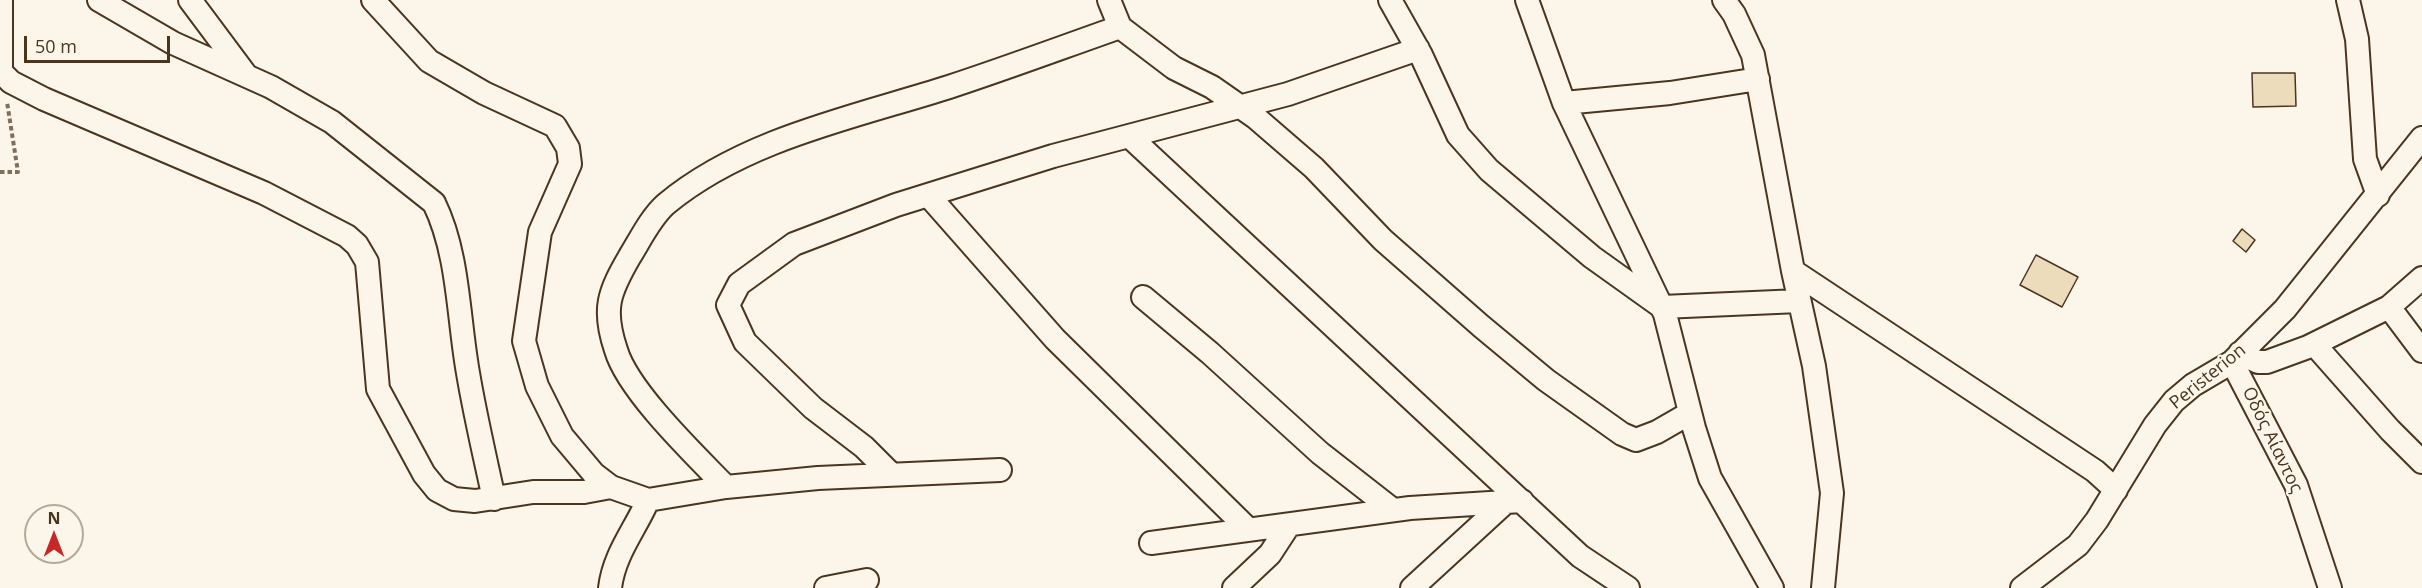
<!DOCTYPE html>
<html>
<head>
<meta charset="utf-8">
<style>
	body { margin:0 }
	#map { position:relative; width:2422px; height:588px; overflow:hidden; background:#fbf6e9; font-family:"Open Sans",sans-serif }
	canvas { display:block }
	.north { position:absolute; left:24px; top:504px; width:60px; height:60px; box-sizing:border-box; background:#fbf6e9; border:2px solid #b4a999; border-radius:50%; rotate:0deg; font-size:16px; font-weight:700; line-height:24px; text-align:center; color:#4a3520 }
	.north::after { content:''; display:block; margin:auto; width:21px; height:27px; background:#c62828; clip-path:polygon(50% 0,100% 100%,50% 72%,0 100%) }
	.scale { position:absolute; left:24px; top:36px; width:146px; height:27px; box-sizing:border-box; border:3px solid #4a3520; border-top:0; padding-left:8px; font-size:18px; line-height:21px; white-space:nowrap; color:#4a3520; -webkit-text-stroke:4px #fbf6e9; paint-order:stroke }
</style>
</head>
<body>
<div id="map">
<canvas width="2422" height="588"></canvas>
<div class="north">N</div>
<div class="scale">50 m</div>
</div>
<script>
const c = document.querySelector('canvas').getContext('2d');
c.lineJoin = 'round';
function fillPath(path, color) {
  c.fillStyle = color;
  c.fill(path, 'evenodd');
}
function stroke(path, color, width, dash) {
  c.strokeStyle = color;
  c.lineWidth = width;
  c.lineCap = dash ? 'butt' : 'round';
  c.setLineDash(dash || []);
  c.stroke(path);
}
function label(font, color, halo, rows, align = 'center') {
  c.font = font + ' "Open Sans",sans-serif';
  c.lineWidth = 4.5;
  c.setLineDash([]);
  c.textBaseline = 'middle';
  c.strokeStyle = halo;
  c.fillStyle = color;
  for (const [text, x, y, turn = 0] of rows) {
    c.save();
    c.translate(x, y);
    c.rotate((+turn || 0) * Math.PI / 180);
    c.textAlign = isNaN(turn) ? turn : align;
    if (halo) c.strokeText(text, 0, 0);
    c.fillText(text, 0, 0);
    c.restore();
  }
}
const building = new Path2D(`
	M2252,73H2295L2296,106L2253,107Z
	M2242,229L2255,240L2246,252L2233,241Z
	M2036,255L2078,277L2062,307L2020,285Z`);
const path = new Path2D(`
	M0,172H18L7,102`);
const minor = new Path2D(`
	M1,0V72L11,82L44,99L264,193L347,236L357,245L367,262L378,389L424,474L437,490L454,499L475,501L533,492H584L611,487L648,500L726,487
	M99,0L173,43L271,87L332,122L434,203C459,254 458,317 468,373C475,415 485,457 494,499
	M190,0L246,75
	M373,0L429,61L484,93L555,126L568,148L570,164L540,232L524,341L537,386L562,436L594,474L611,487
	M1390,0L1421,55L1458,135L1489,170L1592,257L1662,307L1799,301
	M1527,0L1564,103L1665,314L1694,428L1710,478L1772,588
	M1724,0L1734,14L1753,55L1793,271L1814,366L1832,493L1823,588
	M2348,0L2357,39L2365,159L2378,195
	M1120,27L1174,68L1212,87L1255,117L1314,168L1383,240L1481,326L1546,380L1622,434L1636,440L1657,432L1690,413
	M1564,103L1670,93L1758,79
	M1129,136L1580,556L1628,588
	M928,195L1055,339L1249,530
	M1793,271L2095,471L2116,490
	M1143,297L1210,353L1320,453L1393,510
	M2389,307L2422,351
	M2314,344L2390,430L2422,462
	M2240,353L2258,362H2267L2308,347L2389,307L2422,278
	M2232,362L2296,485L2330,588
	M1000,470L818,478L726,487C695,455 628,391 616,350C602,309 609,292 630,256C640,240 651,217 666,204C744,139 855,117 949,87C1007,68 1063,47 1120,27L1109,0
	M890,473L864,447L813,408L745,342L728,305L739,284L794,244L896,205L1053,156L1288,94L1418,49
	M1151,543L1410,508L1522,501
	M610,588C614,554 635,530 648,500
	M826,588L867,580
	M1234,588L1270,554L1289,525
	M1412,588L1508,500
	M2022,588L2078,545L2097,520L2155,425L2174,401L2193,385L2232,362L2285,309L2422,138`);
const streetNames = [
	["Peristerion",2208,377,-39],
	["Οδός Αίαντος",2272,440,64]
];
fillPath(building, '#ecdcbc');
stroke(building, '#4a3520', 1.5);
stroke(minor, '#4a3520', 26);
stroke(path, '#7f6f5c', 4, [4.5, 3]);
stroke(minor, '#fbf6e9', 22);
label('18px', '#4a3520', '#fbf6e9', streetNames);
</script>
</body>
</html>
